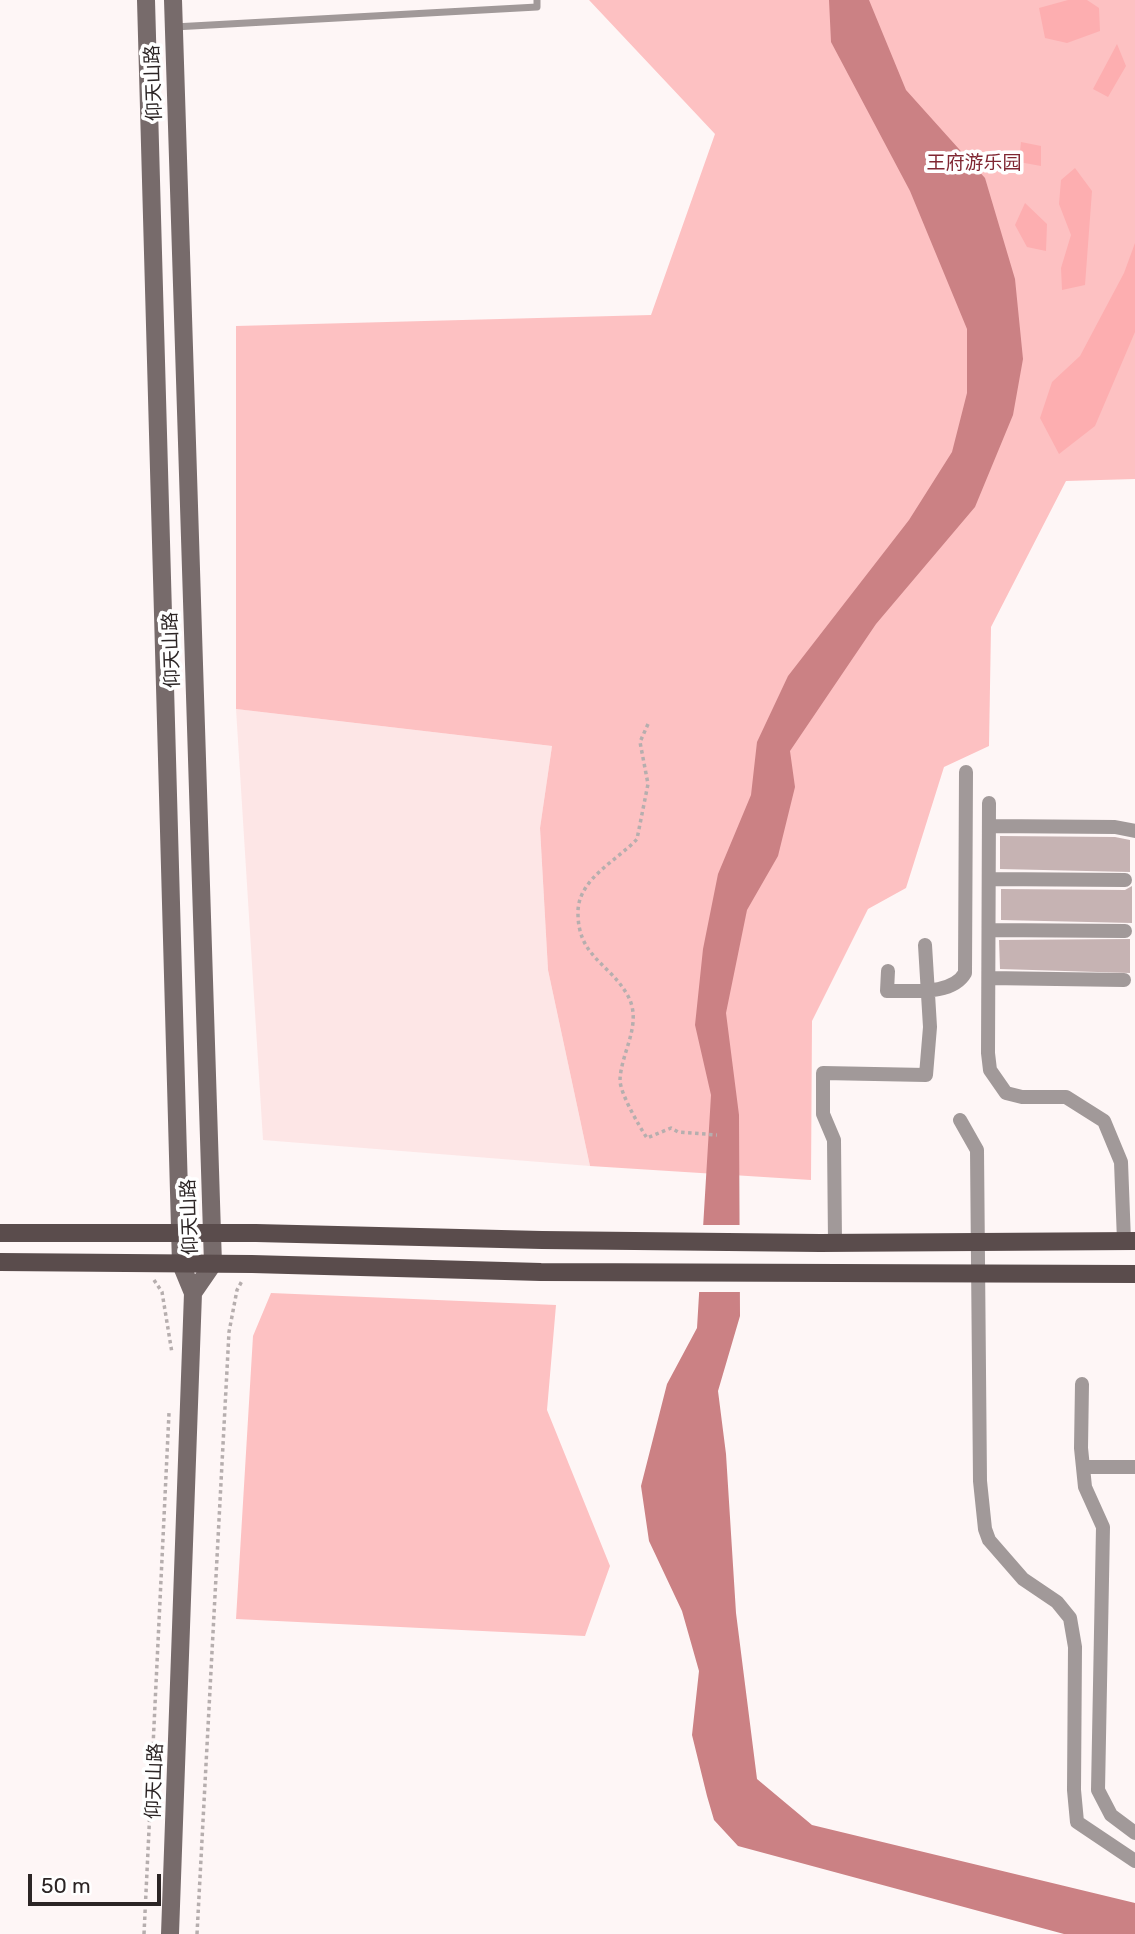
<!DOCTYPE html>
<html>
<head>
<meta charset="utf-8">
<style>
	body { margin:0 }
	#map { position:relative; width:1135px; height:1934px; overflow:hidden; background:#fef6f6; font-family:Rubik,sans-serif }
	canvas { display:block }
	.scale { position:absolute; left:28px; top:1874px; width:133px; height:32px; box-sizing:border-box; border:4px solid #2c2525; border-top:0; padding-left:9px; font-size:21px; line-height:24px; white-space:nowrap; color:#2c2525; -webkit-text-stroke:5px #fff; paint-order:stroke }
</style>
</head>
<body>
<div id="map">
<canvas width="1135" height="1934"></canvas>
<div class="scale">50 m</div>
</div>
<script>
const c = document.querySelector('canvas').getContext('2d');
c.lineJoin = 'round';
function fillPath(path, color) {
  c.fillStyle = color;
  c.fill(path, 'evenodd');
}
function stroke(path, color, width, dash) {
  c.strokeStyle = color;
  c.lineWidth = width;
  c.lineCap = dash ? 'butt' : 'round';
  c.setLineDash(dash || []);
  c.stroke(path);
}
function label(font, color, halo, rows, align = 'center') {
  c.font = font + ' Rubik,"Noto Sans SC",sans-serif';
  c.lineWidth = 7;
  c.setLineDash([]);
  c.textBaseline = 'middle';
  c.strokeStyle = halo;
  c.fillStyle = color;
  for (const [text, x, y, turn = 0] of rows) {
    c.save();
    c.translate(x, y);
    c.rotate((+turn || 0) * Math.PI / 180);
    c.textAlign = isNaN(turn) ? turn : align;
    if (halo) c.strokeText(text, 0, 0);
    c.fillText(text, 0, 0);
    c.restore();
  }
}
const built = new Path2D(`
	M236,709L552,746L540,828L548,970L590,1166L263,1140Z`);
const green = new Path2D(`
	M589,0H1135V479L1066,481L991,627L989,746L944,767L906,888L868,909L812,1021L811,1180L590,1166L548,970L540,828L552,746L236,709V326L651,315L715,134Z
	M271,1293L556,1305L547,1410L610,1566L585,1636L236,1619L253,1336Z`);
const forest = new Path2D(`
	M1068,0H1087L1099,8L1100,31L1067,43L1045,38L1039,8Z
	M1117,44L1126,66L1108,97L1093,89Z
	M1021,142L1041,146V166L1019,162Z
	M1075,168L1092,191L1085,285L1062,290L1061,268L1071,235L1059,204L1061,180Z
	M1025,203L1047,224L1046,251L1027,247L1015,225Z
	M1135,243V332L1095,426L1059,454L1040,418L1052,382L1080,356L1124,273Z`);
const water = new Path2D(`
	M829,0H869L906,90L985,178L1015,279L1023,359L1013,415L975,507L876,624L790,751L795,787L778,856L747,910L726,1013L739,1115L740,1316L718,1391L726,1454L736,1613L757,1779L812,1825L1135,1903V1934H1064L738,1846L714,1820L707,1796L692,1735L699,1671L682,1611L649,1541L641,1486L667,1384L697,1328L711,1095L695,1025L703,949L718,874L751,795L757,742L788,676L909,520L952,452L967,393V329L910,191L831,42Z`);
const pier = new Path2D(`
	M699,1225H743L744,1292H695Z`);
const building = new Path2D(`
	M1000,836L1115,837L1130,840V872L1000,869Z
	M1132,886V923L1001,920V889L1125,890Z
	M1130,939V973L1000,969L999,940Z`);
const path = new Path2D(`
	M648,724L640,742L648,784L637,839C618,860 579,878 578,911C577,957 610,963 628,996C643,1024 621,1052 620,1080C620,1093 639,1126 647,1138L671,1128L678,1132L717,1135
	M154,1280L162,1292L172,1353
	M144,1934L169,1413
	M197,1934L229,1332L237,1290L242,1281`);
const lane = new Path2D(`
	M174,27L537,7V0`);
const street = new Path2D(`
	M989,803L988,1053L990,1070L1006,1093L1022,1097H1066L1104,1121L1121,1162L1124,1241
	M989,826L1115,827L1135,831
	M989,879L1125,880
	M989,930L1125,931
	M888,971L887,991C911,990 952,996 965,973L966,772
	M989,978L1124,980
	M960,1120L977,1150L980,1481L985,1529L989,1540L1023,1579L1057,1602L1070,1618L1075,1647L1074,1790L1077,1822L1135,1861
	M835,1242L834,1140L823,1114V1073L926,1075L930,1027L925,945
	M1082,1384L1081,1448L1085,1487L1103,1527L1098,1790L1111,1815L1135,1833
	M1083,1467H1135`);
const secondary = new Path2D(`
	M146,0L181,1264L193,1293L170,1934
	M173,0L212,1233L213,1264L193,1293`);
const primary = new Path2D(`
	M0,1233H256L542,1240L820,1243L1135,1241
	M0,1262L252,1264L541,1272L1135,1274`);
const streetNames = [
	["仰天山路",154,83,-92],
	["仰天山路",172,650,-92],
	["仰天山路",190,1217,-92],
	["仰天山路",155,1781,-88]
];
const parkNames = [
	["王府游乐园",974,164]
];
fillPath(built, '#fde6e6');
fillPath(green, '#fdc1c2');
fillPath(forest, '#fdaeb0');
fillPath(water, '#cb8184');
fillPath(pier, '#fef6f6');
fillPath(building, '#c6b3b3');
stroke(path, '#b6aeae', 3.5, [3.5, 3.5]);
stroke(lane, '#a19999', 7);
stroke(street, '#a19999', 14);
stroke(secondary, '#776b6b', 18);
stroke(primary, '#5a4c4c', 18);
label('19px', '#2c2525', '#fff', streetNames);
label('19px', '#802732', '#fff', parkNames);
</script>
</body>
</html>
